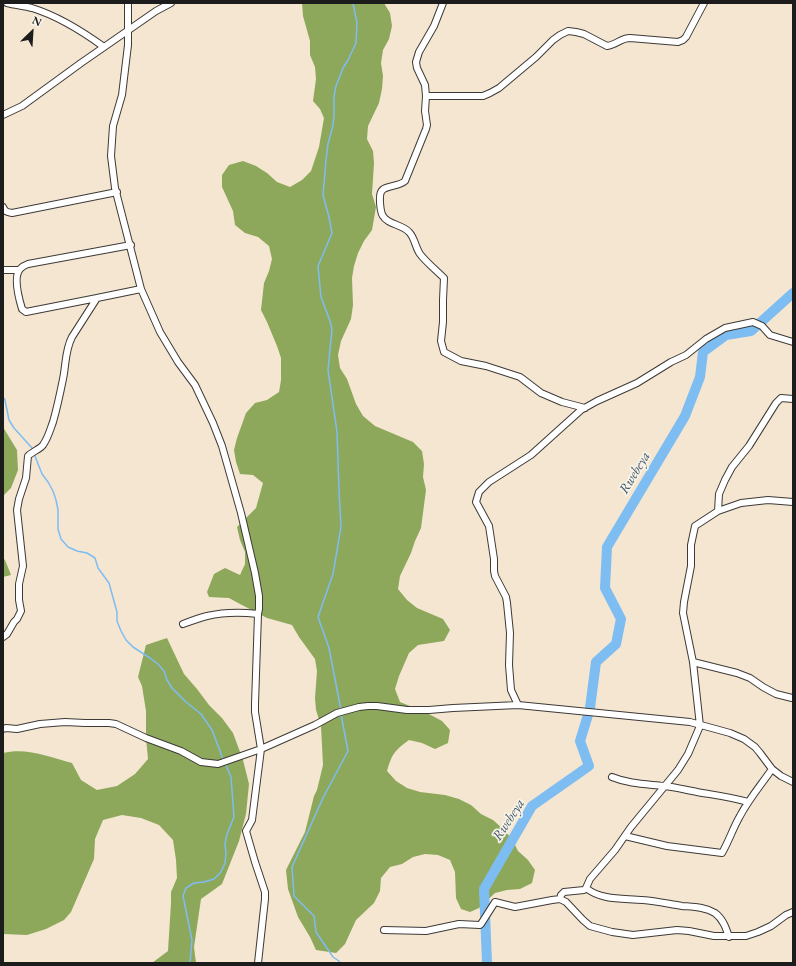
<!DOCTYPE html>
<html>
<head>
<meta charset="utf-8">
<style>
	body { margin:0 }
	#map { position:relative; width:796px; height:966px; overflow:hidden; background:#f5e6d1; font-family:"EB Garamond",serif }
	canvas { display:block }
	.frame { position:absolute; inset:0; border:4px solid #1c1c1c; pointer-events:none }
	.north { position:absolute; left:12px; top:12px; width:40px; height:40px; -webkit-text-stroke:3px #f7f3e8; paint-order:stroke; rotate:25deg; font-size:11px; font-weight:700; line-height:16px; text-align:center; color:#1c1c1c }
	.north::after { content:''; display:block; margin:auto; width:14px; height:18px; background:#1c1c1c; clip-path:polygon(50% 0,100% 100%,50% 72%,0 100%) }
</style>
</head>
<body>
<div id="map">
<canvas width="796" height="966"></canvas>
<div class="frame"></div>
<div class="north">N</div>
</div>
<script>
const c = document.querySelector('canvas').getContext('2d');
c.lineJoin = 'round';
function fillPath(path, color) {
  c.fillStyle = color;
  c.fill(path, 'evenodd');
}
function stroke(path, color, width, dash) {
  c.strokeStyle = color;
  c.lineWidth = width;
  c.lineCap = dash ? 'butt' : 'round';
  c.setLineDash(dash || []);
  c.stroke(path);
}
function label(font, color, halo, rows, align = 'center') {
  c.font = font + ' "EB Garamond",serif';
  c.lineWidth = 3.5;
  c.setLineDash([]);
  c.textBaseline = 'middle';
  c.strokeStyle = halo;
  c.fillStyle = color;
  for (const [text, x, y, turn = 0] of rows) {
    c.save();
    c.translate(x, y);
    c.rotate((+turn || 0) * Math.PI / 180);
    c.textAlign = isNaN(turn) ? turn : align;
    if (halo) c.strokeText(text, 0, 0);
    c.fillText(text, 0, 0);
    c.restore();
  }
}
const forest = new Path2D(`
	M302,3H384L390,13L392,26L389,39L383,50L381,63L383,76L382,89L379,103L368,126L367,139L373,151L374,163L372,194L376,207L372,230L364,241L358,253L354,266L352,278L353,305L351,319L341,341L338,355L340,368L347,379L356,404L363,416L375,426L413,442L422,451L424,464L423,477L426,490L421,528L415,541L411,553L400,576L398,589L407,600L417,608L443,619L450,630L444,641L418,645L409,653L399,676L395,689L400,702L425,712L442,721L450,730L448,743L435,749L422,743L409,740C394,751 392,754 387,771L396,781L407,788L420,792L445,795L459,799L471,805L481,814L493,820L503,829L512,839L518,851L528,860L535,870L532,883L520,889L507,890L495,893L479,908L470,912L461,909L456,898L455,872L450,860L438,855L425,854L413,857L402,864L390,867L381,878L380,891L374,903L356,920L345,944L336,953L316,950L310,937L298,917L288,889L286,870L305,832L314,796L317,790L323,765L321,726L316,710L315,698L317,671L315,659L299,637L292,625L267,618L240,604L229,598L209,597L207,592L214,574L225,568L240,575L245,564V552L240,540L237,527L256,508L263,483L253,475L240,474L236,462L234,450L237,438L246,413L255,403L267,400L279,392L281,380V358L277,346L267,322L261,310L264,283L269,271L272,259L269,246L258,237L245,233L235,225L233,211L222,187V175L229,165L243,161L256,166L267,173L277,182L290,187L302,180L311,171L319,147L324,118L320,109L313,101L316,79L315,67L310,55V41L303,16Z
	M3,427L17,450L18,470L11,488L3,496Z
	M3,558L5,560L11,575L3,577Z
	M167,638L184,674L197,689L209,705L222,718L233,733L243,760L249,784L246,814L239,841L222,884L201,899L194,947L196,963H152L168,951L171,903V892L177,878L176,860L173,840L159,825L141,818L122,815L103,820L95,839L94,859L71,912L64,920L46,929L27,935L3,934V753C26,747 50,757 72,763L81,780L97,790L117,786L135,774L148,759L146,738V711L142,686L138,677L146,645Z`);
const stream = new Path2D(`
	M3,397L5,400L9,420L14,428L32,448
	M35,456L42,474L48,482L53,491L56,500L58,510V529L61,539L68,547L77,551L87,553L95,558L98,568L109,583L117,612V621L121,631L126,640L133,647L150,658L158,664L164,671L167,680L172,688L186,702L201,714L212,730L223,759
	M341,710L329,648L318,617L333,574L341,527L339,490L337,432L328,370L332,330L330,321L321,297L318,266L332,233L329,217L323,195L326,160L328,144L333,125L334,115V96L336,86L343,68L348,60L356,43L357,23L353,3
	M190,963L192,940L183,896L186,888L194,883L204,882L214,879L221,872L225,863L226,853L225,844L227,834L234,817L231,777L225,763
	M340,963L339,961L333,957L316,932L314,916L294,896L292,867L323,798L348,751L341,714`);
const river = new Path2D(`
	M590,708L596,662L616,644L621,619L605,588L607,547L685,416L700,377L703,352L726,335L751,331L793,293
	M487,963L484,889L532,806L589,766L580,741L588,715`);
const minor = new Path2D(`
	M7,3C15,5 24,6 32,8C58,16 82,31 104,47
	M128,3V45L122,95L113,126L111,156L115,188L141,289L160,332L178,362L195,385L213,423L222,446L241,513L255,573L259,596V609L258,614L255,704V712L261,749L252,820L246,831L255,862L265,892V899L258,963
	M443,3L434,26L419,52L416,62L417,68L425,85L426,96L425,111L427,125L426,129L405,181C399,187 384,185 381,192C379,196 380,212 383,216C387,224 403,225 409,232C415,238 415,247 420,254C425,261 437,271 444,278L443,300V322L441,341L444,352L461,361L486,366L520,377L541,393L562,402L585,408
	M426,96H483L490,93L499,88L536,57L553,40L560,35L568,31L576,32L584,34L607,46C616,45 621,38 630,38L678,42L683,40L686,37L704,3
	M3,115L22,106L81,63L156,11L171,3
	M3,207C5,212 7,212 12,213L117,192
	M3,270H19
	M97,298L26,312L22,309C19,299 13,277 20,269C22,267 25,265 28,264L131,245
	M718,511L741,503L768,500L793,502
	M183,624C191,621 199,618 207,616C224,612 242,612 258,614
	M3,637L7,634L14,622L17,619L21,611L19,600V584L23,566L17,510L19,499L26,478L28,456C32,452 40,449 43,445C48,438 50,430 53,422C57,408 60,394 63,379C66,365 65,350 72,337L97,298L141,289
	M693,662L737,673L750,678L763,687L776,694L792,698
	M518,705L511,690L509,665L510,633L507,603L506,597L495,576L494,571V559L489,526L476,502L479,492L489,482L531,455L581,410L597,401L637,383L671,362L686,355L706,339L725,328L753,322L762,326L770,335L793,342
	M3,729L6,728L17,729L40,724L65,722L85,723H109L116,724L146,738L181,751L201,762L218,764L261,749L315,725L337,713L359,707L368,706H377L407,710H429L453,708L518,705L690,722L730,733L744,739L755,747L760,753L772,769L781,776L793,782
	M612,777C629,784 646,784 664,786C675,787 686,790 697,792C714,795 731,797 748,802
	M625,836L667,846L722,853C729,841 733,828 740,816C749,799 761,785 772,769
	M586,888C602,901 624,898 643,900C656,901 669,904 682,906C694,907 705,907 715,913C723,919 726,928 729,937
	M560,899L561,895L564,892L584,890L586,888L590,879L615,850L631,827L678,770L688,754L700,726L693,662L683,613L684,602L691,566V545L695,526L718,511L719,494L725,480L732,467L749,446L776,403L781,398L793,399
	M384,930L426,931L459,924L480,925L481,924L495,902L515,907L552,900L560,899L566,902L583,920L590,926L612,932L633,935L677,930L689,931L714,936H746L758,932L771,926L786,915L793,912`);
const waterNames = [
	["Rwebeya",635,473,-59],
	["Rwebeya",509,820,-57]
];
fillPath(forest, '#8da85a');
stroke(stream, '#7ebdf2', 1.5);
stroke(river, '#7ebdf2', 10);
stroke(minor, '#3d3a37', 8);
stroke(minor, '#fff', 6);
label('italic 14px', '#3e5467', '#f7f3e8', waterNames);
</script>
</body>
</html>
